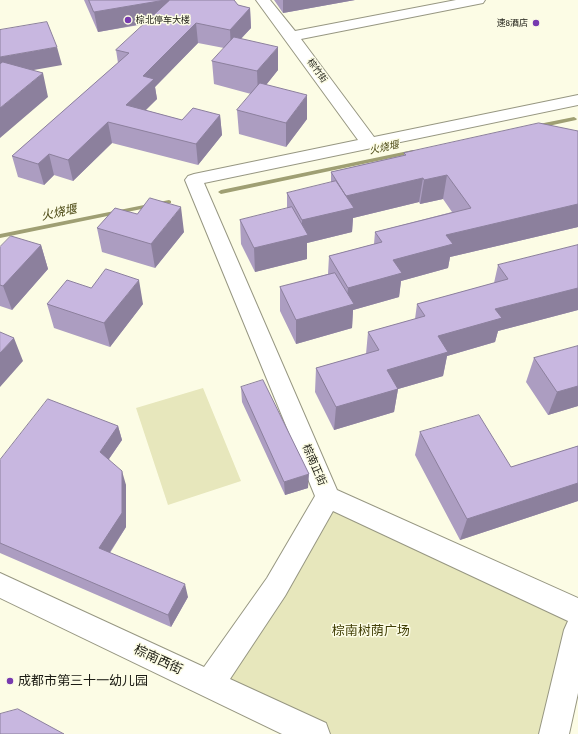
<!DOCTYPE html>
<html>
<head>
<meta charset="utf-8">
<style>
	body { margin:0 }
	canvas { display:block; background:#fcfce5 }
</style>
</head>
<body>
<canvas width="578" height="734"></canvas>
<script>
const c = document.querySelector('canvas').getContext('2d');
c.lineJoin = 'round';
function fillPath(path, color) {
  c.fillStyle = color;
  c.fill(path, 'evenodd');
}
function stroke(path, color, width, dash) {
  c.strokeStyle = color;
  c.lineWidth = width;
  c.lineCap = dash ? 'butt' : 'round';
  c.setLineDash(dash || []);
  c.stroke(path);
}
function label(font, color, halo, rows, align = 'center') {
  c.font = font + ' "Fira Sans Condensed","Noto Sans SC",sans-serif';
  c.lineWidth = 3;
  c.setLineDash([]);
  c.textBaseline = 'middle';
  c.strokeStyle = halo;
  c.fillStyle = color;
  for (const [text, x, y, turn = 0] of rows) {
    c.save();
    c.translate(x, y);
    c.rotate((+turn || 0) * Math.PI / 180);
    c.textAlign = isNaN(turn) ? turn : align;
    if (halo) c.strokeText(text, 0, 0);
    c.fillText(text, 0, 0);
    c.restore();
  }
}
const green = new Path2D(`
	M203,388L241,481L168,505L136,408Z
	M328,497L578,612L554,734H315L209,684Z`);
const stream = new Path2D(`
	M574,117L577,119L576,120L539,128L536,126L539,124Z
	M413,150L415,151V153L221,194L218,192L221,190Z
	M169,200L171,201V203L0,238V234Z`);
const minor = new Path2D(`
	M256,0H270L295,31L456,0H485L483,3L478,4L301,39L374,137L578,95V105L204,183L337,490L578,598V693L569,734H539L564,630L568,621L333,511L285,596L230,679L326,723L330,734H282L0,598V573L204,667L267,578L315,496L185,180L188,176L194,174L358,140Z`);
const wall = new Path2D(`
	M84,0H234L238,5L250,8L251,28L241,39L278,70L266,85L307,119L286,147L239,134L237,110L251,94L214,84L212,61L224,48L198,43L155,87L157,99L145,110L182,120L220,115L222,135L198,165L112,143L73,181L54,175L44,185L18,177L12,156L118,63L116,50L145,24L98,32Z
	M274,0H355L283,13Z
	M578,131V227L450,257L448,268L401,281L399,297L353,310L352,328L296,344L280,311V287L328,274L329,256L374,244L375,232L452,212L443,199L420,204L419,202L353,218L352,232L307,243V259L255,272L241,244L240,220L287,209V193L331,183V172L404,155V153Z
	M97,228L184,232L155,268L102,252Z
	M41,245L48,269L12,310L0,306V247Z
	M578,245V310L498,331L495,342L447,356L443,376L398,389L394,412L334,430L315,392L316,368L366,354L368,332L415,319L417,304L494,283L498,265Z
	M91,288L143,304L110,347L54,328L47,304Z
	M578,346V406L548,415L526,382L534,358Z
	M241,387L308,488L285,495L242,402Z
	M118,426L122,440L109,459L126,485V527L110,553L188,597L171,627L0,553V460Z
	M420,432L511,467L578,446V501L460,540L415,455Z`);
const shadedWall = new Path2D(`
	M165,0H172L174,18L98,32L94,12Z
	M283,0H355L283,13Z
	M250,8L251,28L231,49L230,30Z
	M196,23L198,43L155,87L157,99L130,126L126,105L143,76Z
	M57,47L62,65L0,76V57Z
	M278,47V70L258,95L257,71Z
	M43,73L48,97L0,138V108Z
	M307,95V119L286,147V123Z
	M220,115L222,135L198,165L196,144Z
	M108,122L112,143L73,181L68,160Z
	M49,154L54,175L44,185L38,164Z
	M447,175L443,199L420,204L424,180Z
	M423,178L419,202L353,218L352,232L307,243V259L255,272L254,248L302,236V220L346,196Z
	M578,204V227L450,257L448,268L401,281L399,297L353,310L352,328L296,344V320L346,306L348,288L393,260L446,235Z
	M181,207L184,232L155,268L151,244Z
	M41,245L48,269L12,310L3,286Z
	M139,280L143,304L110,347L104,323Z
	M578,288V310L498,331L495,342L447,356L443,376L398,389L394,412L334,430L336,407L387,370L438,336L495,309Z
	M14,338L23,361L0,387V353Z
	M578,386V406L548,415L557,392Z
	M118,426L122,440L104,466L100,452Z
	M122,471L126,485V527L104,561L99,548Z
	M309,474L308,488L285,495L284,482Z
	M578,483V501L460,540L467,519Z
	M185,584L188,597L171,627L168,615Z`);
const building = new Path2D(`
	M89,0H165L94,12Z
	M170,0H234L238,5L250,8L230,30L196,23L143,76L154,79L126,105L182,120L193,108L220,115L196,144L108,122L68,160L49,154L38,164L12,156L129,53L116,50Z
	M47,22L57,47L0,57V30Z
	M234,37L278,47L257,71L212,61Z
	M3,62L43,73L0,108V64Z
	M260,83L307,95L286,123L237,110Z
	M539,123L578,131V204L446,235L453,244L393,260L402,273L348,288L329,256L382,242L375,232L471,208L447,175L424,180L423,178L346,196L331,172L406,155L404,153Z
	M336,181L354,208L302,220L287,193Z
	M150,198L181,207L151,244L97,228L115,208L137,214Z
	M292,207L308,235L254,248L240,220Z
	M11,236L41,245L3,286L0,285V247Z
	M578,245V288L495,309L502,318L438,336L448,352L387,370L398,389L336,407L316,368L379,350L368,332L425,316L417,304L508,279L498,265Z
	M106,269L139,280L104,323L47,304L67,280L91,288Z
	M335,273L354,304L296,320L280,287Z
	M0,332L14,338L0,353Z
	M578,346V386L557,392L534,358Z
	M263,380L309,474L284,482L241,387Z
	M48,399L118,426L100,452L122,471V513L99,548L185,584L168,615L0,543V460Z
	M479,415L511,467L578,446V483L467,519L420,432Z
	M18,709L64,734H0V714Z`);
const markers = [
	[128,20,4,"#773aaf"],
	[536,23,4,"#773aaf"],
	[10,681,4,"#773aaf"]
];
const farPoinames = [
	["棕北停车大楼",136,20],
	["速8酒店",528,23,"right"]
];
const farStreetnames = [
	["棕竹街",317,71,54]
];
const farWaternames = [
	["火烧堰",384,148,-12]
];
const streetNames = [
	["棕南正街",314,465,67]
];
const waterNames = [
	["火烧堰",59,213,-12]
];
const nearParknames = [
	["棕南树荫广场",371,631]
];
const nearStreetnames = [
	["棕南西街",158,660,25]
];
const nearPoinames = [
	["成都市第三十一幼儿园",18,681]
];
fillPath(green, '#e7e7bc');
fillPath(stream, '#9f9f73');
stroke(minor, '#979782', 2);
fillPath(minor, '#fff');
fillPath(wall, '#ac9dc1');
fillPath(shadedWall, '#8c809d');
fillPath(building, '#c8b7e0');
stroke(building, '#8c809d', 1);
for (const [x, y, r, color] of markers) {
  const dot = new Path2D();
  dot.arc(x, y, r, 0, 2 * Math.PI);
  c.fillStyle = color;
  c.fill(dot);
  stroke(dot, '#fcfce5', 1.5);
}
label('9px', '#1c1c14', '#fcfce5', farPoinames, 'left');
label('9px', '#1c1c14', '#fcfce5', farStreetnames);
label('italic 10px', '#494711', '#fcfce5', farWaternames);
label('11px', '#1c1c14', '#fcfce5', streetNames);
label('italic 12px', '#494711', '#fcfce5', waterNames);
label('13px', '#403e05', '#fcfce5', nearParknames);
label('13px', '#1c1c14', '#fcfce5', nearStreetnames);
label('13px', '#1c1c14', '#fcfce5', nearPoinames, 'left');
</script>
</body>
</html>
